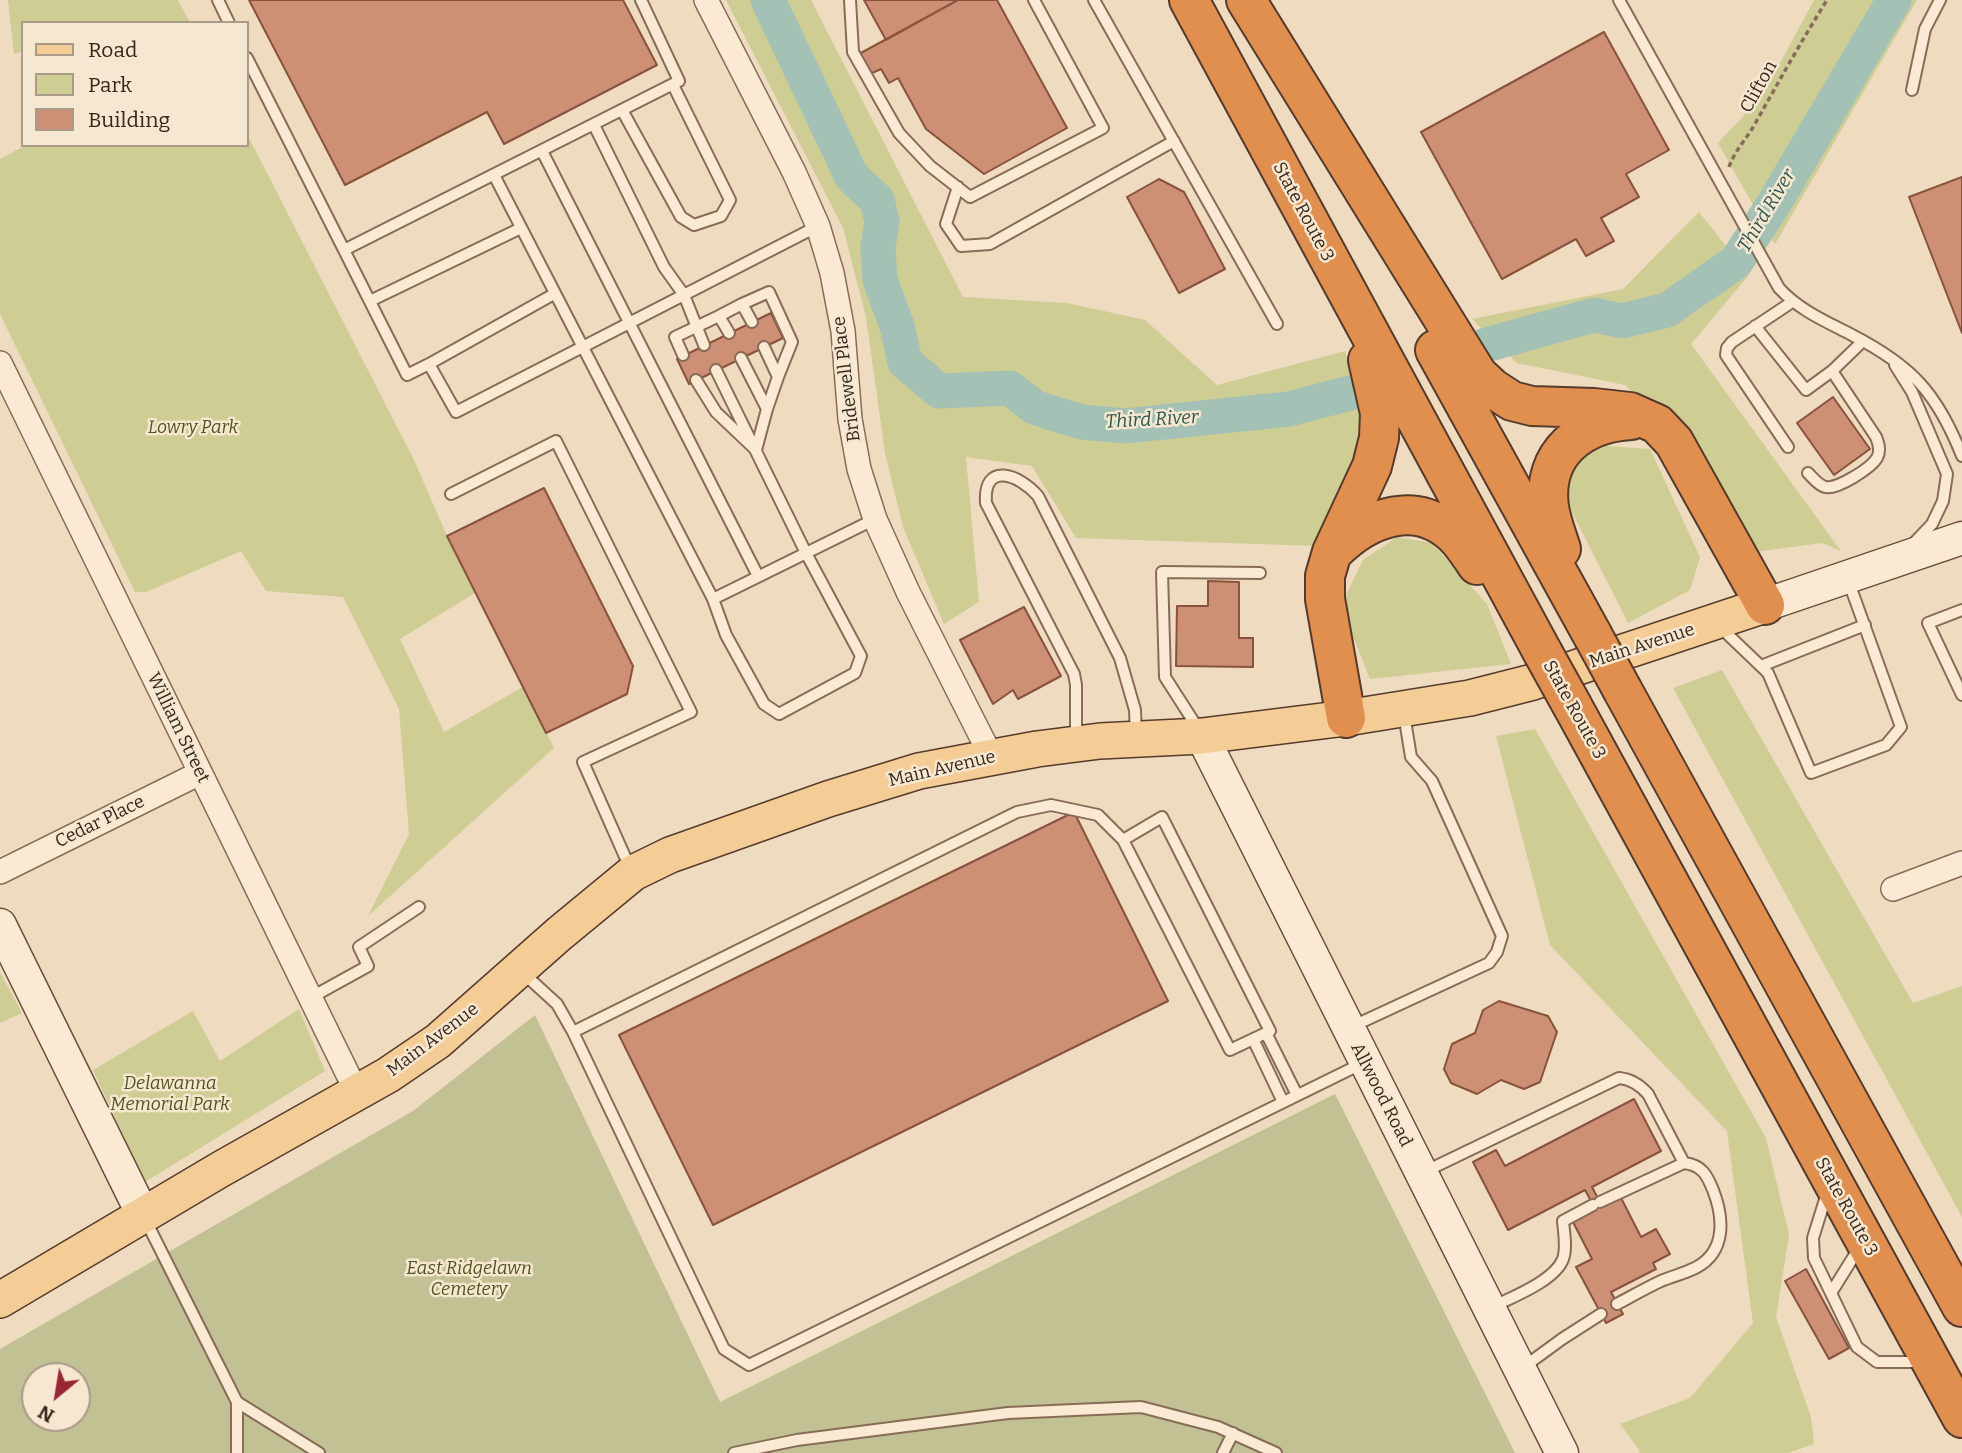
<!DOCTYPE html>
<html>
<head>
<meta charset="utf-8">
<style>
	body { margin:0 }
	#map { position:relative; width:1962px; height:1453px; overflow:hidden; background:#efdbc0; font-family:Bitter,serif }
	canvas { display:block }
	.legend { position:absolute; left:21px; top:21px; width:228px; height:126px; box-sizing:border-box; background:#f6e7d0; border:2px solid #aa9a88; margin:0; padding:9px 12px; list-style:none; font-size:21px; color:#37261c }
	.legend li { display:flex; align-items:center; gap:14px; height:35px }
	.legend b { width:35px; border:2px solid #aa9a88 }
	.north { position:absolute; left:21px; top:1362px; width:70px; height:70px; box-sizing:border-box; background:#f6e7d0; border:2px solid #aa9a88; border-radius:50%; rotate:210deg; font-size:19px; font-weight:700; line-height:28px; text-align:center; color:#37261c }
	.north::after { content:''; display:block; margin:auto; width:24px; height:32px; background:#992634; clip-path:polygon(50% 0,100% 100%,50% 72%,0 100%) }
</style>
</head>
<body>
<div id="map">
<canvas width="1962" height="1453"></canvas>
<ul class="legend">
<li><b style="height:9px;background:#f4cc96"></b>Road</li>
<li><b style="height:19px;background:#cdcd94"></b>Park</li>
<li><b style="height:19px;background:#ce9075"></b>Building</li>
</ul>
<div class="north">N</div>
</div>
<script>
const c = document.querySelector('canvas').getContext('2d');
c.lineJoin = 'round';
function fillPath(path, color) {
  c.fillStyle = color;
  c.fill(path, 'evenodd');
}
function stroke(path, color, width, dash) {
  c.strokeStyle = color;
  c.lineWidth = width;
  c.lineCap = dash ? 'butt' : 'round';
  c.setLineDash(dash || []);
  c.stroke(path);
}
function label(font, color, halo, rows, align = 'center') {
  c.font = font + ' Bitter,serif';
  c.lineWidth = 5;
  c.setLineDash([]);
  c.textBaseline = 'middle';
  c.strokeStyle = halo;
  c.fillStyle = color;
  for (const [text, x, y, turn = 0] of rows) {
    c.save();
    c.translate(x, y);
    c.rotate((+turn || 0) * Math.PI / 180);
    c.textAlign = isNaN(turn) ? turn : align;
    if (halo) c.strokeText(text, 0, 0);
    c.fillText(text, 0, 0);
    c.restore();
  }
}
const green = new Path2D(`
	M8,0H178L190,23H23V51L14,54Z
	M726,0H811L963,297L1067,303L1145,320L1217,385L1345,351L1368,425L1369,455L1318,546L1076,538L1032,466L966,457L979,602L944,624L903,527L885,453L866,317L843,228Z
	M1814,0H1917L1775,244L1718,143L1763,95Z
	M247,134L414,460L447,536L478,591L400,639L444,732L523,687L554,748L368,916L409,834L399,709L343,597L266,591L241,551L146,592H135L0,314V159L26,145H247Z
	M1699,212L1749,275L1691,344L1841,551L1822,543L1754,552L1676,434L1625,385L1517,363L1472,319L1623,289Z
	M1592,445L1650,449L1700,557L1690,590L1628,623L1561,490Z
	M1397,537L1432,543L1487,604L1511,664L1370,679L1341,606L1363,560Z
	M1722,670L1913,1003L1962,986V1217L1673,688Z
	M1535,729L1766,1138L1789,1235L1776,1317L1811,1417L1814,1444L1788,1453H1638L1640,1451L1620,1424L1690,1398L1753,1323L1727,1131L1550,945L1496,736Z
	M0,972L22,1013L0,1023Z
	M299,1009L325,1071L145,1182L93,1070L193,1011L220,1061Z`);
const cemetery = new Path2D(`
	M535,1015L720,1402L1335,1094L1515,1453H0V1349L413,1111ZM35,1376H77V1418H35Z`);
const river = new Path2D(`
	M768,0L852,177L877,200L882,221L878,247L880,280L897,326L905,362L939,391L1010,388L1034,407L1052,413L1082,422L1125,426L1289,409L1350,393
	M1486,345L1594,315L1622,321L1667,310L1736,262L1773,205L1894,0`);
const building = new Path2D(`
	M249,0H623L657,65L504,144L487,112L345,185Z
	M864,0H958L886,40Z
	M958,0H997L1067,128L984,174L926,129L898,78L889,83L881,69L870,74L859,54Z
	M1604,32L1669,150L1626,174L1639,197L1601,218L1614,241L1586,256L1576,239L1502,279L1421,132Z
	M1962,177V333L1909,197Z
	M1159,179L1184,192L1225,269L1179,293L1127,197Z
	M771,313L783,338L689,384L677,359Z
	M1833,397L1870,449L1834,475L1797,423Z
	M544,488L633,666L627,694L546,733L447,536Z
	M1208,581L1239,582V638H1253V667L1176,666L1177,606H1208Z
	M1024,607L1061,676L1018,699L1013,690L993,704L960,640Z
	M1074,812L1168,1001L713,1225L619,1035Z
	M1499,1001L1548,1016L1557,1032L1540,1082L1524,1089L1501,1080L1477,1094L1451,1083L1444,1069L1452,1044L1475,1033L1483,1010Z
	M1634,1099L1661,1151L1592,1187L1602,1206L1620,1196L1641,1237L1656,1229L1670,1254L1653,1263L1656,1269L1611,1292L1623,1314L1606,1323L1576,1267L1592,1259L1573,1222L1596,1210L1585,1190L1508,1230L1473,1162L1496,1150L1505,1166Z
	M1806,1269L1849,1348L1829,1359L1785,1281Z`);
const path = new Path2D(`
	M1729,167C1736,148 1747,139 1756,122C1779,81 1802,40 1827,0`);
const lane = new Path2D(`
	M218,0L229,23
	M850,0L853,52L899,133L930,166L970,197L1103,128L1034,0
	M1094,0L1277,324
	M1619,0L1779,288C1799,310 1825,321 1852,335C1912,366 1937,393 1962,456
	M247,58L344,250L679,81L641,0
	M1912,90L1925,29L1940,0
	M622,110L681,217L694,225L721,216L730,200L673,85
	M594,125L664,267L684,295L704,345
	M542,151L758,576
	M494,175L713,599L875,519
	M958,187L946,224L961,246L990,244L1174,141
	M344,250L407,375L429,364L456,412L818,226
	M370,301L521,228
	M742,304L769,292L792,342L778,377
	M719,316L742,304L752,322
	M1755,326L1806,390L1832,371L1863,341
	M764,347L778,377L767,409
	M683,355L675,337L719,316L729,333
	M429,364L554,294
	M1895,365L1912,392L1947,474L1943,501L1932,524L1914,543
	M696,380L716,412L756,450L767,409L741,358
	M1788,447L1726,355L1727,348L1732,342L1792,302
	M1808,473C1813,478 1818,485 1825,487C1837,490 1871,468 1877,458C1881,451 1879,444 1876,437L1832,371
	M451,494L556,441L691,712L583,762L630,868
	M713,599L726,635L764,704L779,714L855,673L861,656L806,553L716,370
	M1962,610L1928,623L1962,695
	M1720,627L1768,673L1811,773L1886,745L1901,727L1848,580
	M1761,666L1865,625
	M1199,730L1165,677L1162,572L1260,573
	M1076,739V685L1074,674L986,503C983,461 1019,474 1038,496L1120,658L1135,710L1136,736
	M523,973L557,1004L573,1032L724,1349L749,1365L1363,1063
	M310,998L368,966L359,947L419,907
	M1351,1027L1489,963L1497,952L1502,936L1432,781L1411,757L1404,714
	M573,1032L1017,812L1051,805L1098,815L1123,840L1230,1050L1270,1031L1162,817L1123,840
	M1266,1033L1297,1095
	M1253,1039L1283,1102
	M1424,1172L1619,1078C1631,1079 1640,1085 1648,1094L1684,1163
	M1827,1193L1813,1238L1814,1258L1857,1347L1877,1362H1921
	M1600,1202L1684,1163C1702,1165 1707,1175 1713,1190C1724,1218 1726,1251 1697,1267C1686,1273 1673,1276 1661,1281C1646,1288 1632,1296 1617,1304
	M146,1221L237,1402V1453
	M1831,1293L1859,1248
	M1490,1308C1510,1298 1555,1281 1563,1259C1567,1248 1564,1233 1563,1221L1593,1205
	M1521,1369L1562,1339L1601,1314
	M237,1402L319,1453
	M734,1453L797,1440L1008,1413L1141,1407L1218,1427L1276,1453
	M1223,1453L1233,1433`);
const street = new Path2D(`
	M706,0L794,172L818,226L832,273L843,331L850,419L859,469L875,519L908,592L992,758
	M0,363L357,1093
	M0,872L200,773
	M1893,889L1962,863`);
const secondary = new Path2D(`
	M1765,605L1962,538
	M1202,736L1562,1453
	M0,925L143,1215`);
const primary = new Path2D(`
	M0,1300L221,1169L388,1075L438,1041L559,934L633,873L670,855L828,799L919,771L1037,749L1100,741L1202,736L1346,718L1470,698L1533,682L1765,605`);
const highway = new Path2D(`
	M1189,0L1543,653
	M1246,0L1478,375L1492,388L1512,401L1532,406L1594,408L1630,412L1657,424L1674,442L1765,605
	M1435,350L1593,636
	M1561,549C1557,536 1551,521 1549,507C1542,453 1581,423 1631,420
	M1334,551C1368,517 1419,497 1458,539C1465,547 1471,556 1477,565
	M1623,691L1962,1307
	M1573,707L1962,1418
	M1346,718L1325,599V576L1332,552L1372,466L1379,438L1380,413L1368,360`);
const highwayBridge = new Path2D(`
	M1593,636L1623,691
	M1543,653L1573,707`);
const streetNames = [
	["Clifton",1759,87,-61],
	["State Route 3",1303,212,62],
	["Bridewell Place",847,379,-97],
	["Main Avenue",1642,646,-18],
	["State Route 3",1574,710,61],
	["William Street",178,728,64],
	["Main Avenue",942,769,-13],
	["Cedar Place",100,822,-26],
	["Main Avenue",433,1040,-37],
	["Allwood Road",1381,1095,63],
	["State Route 3",1846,1207,61]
];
const parkNames = [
	["Lowry Park",193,428],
	["Delawanna",170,1084],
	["Memorial Park",170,1105],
	["East Ridgelawn",469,1269],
	["Cemetery",469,1290]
];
const waterNames = [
	["Third River",1767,211,-59],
	["Third River",1152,420,-3]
];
fillPath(green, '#cdcd94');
fillPath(cemetery, '#c1c193');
stroke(river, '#a3c1b5', 35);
fillPath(building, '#ce9075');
stroke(building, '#88523d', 2);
stroke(lane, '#886c58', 14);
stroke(street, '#886c58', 26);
stroke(secondary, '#6a4d3b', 35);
stroke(primary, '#563b2c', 38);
stroke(highway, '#563b2c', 42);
stroke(path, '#886c58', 3.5, [5, 3.5]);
stroke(lane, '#faead3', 10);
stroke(street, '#faead3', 23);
stroke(secondary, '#faead3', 32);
stroke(primary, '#f4cc96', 35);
stroke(highway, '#e18f4e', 38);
stroke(highwayBridge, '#563b2c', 42, []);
stroke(highwayBridge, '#e18f4e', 38);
label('18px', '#37261c', '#f6e7d0', streetNames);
label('italic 18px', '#4e5422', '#f6e7d0', parkNames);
label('italic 19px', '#2b5850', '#f6e7d0', waterNames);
</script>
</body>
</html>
